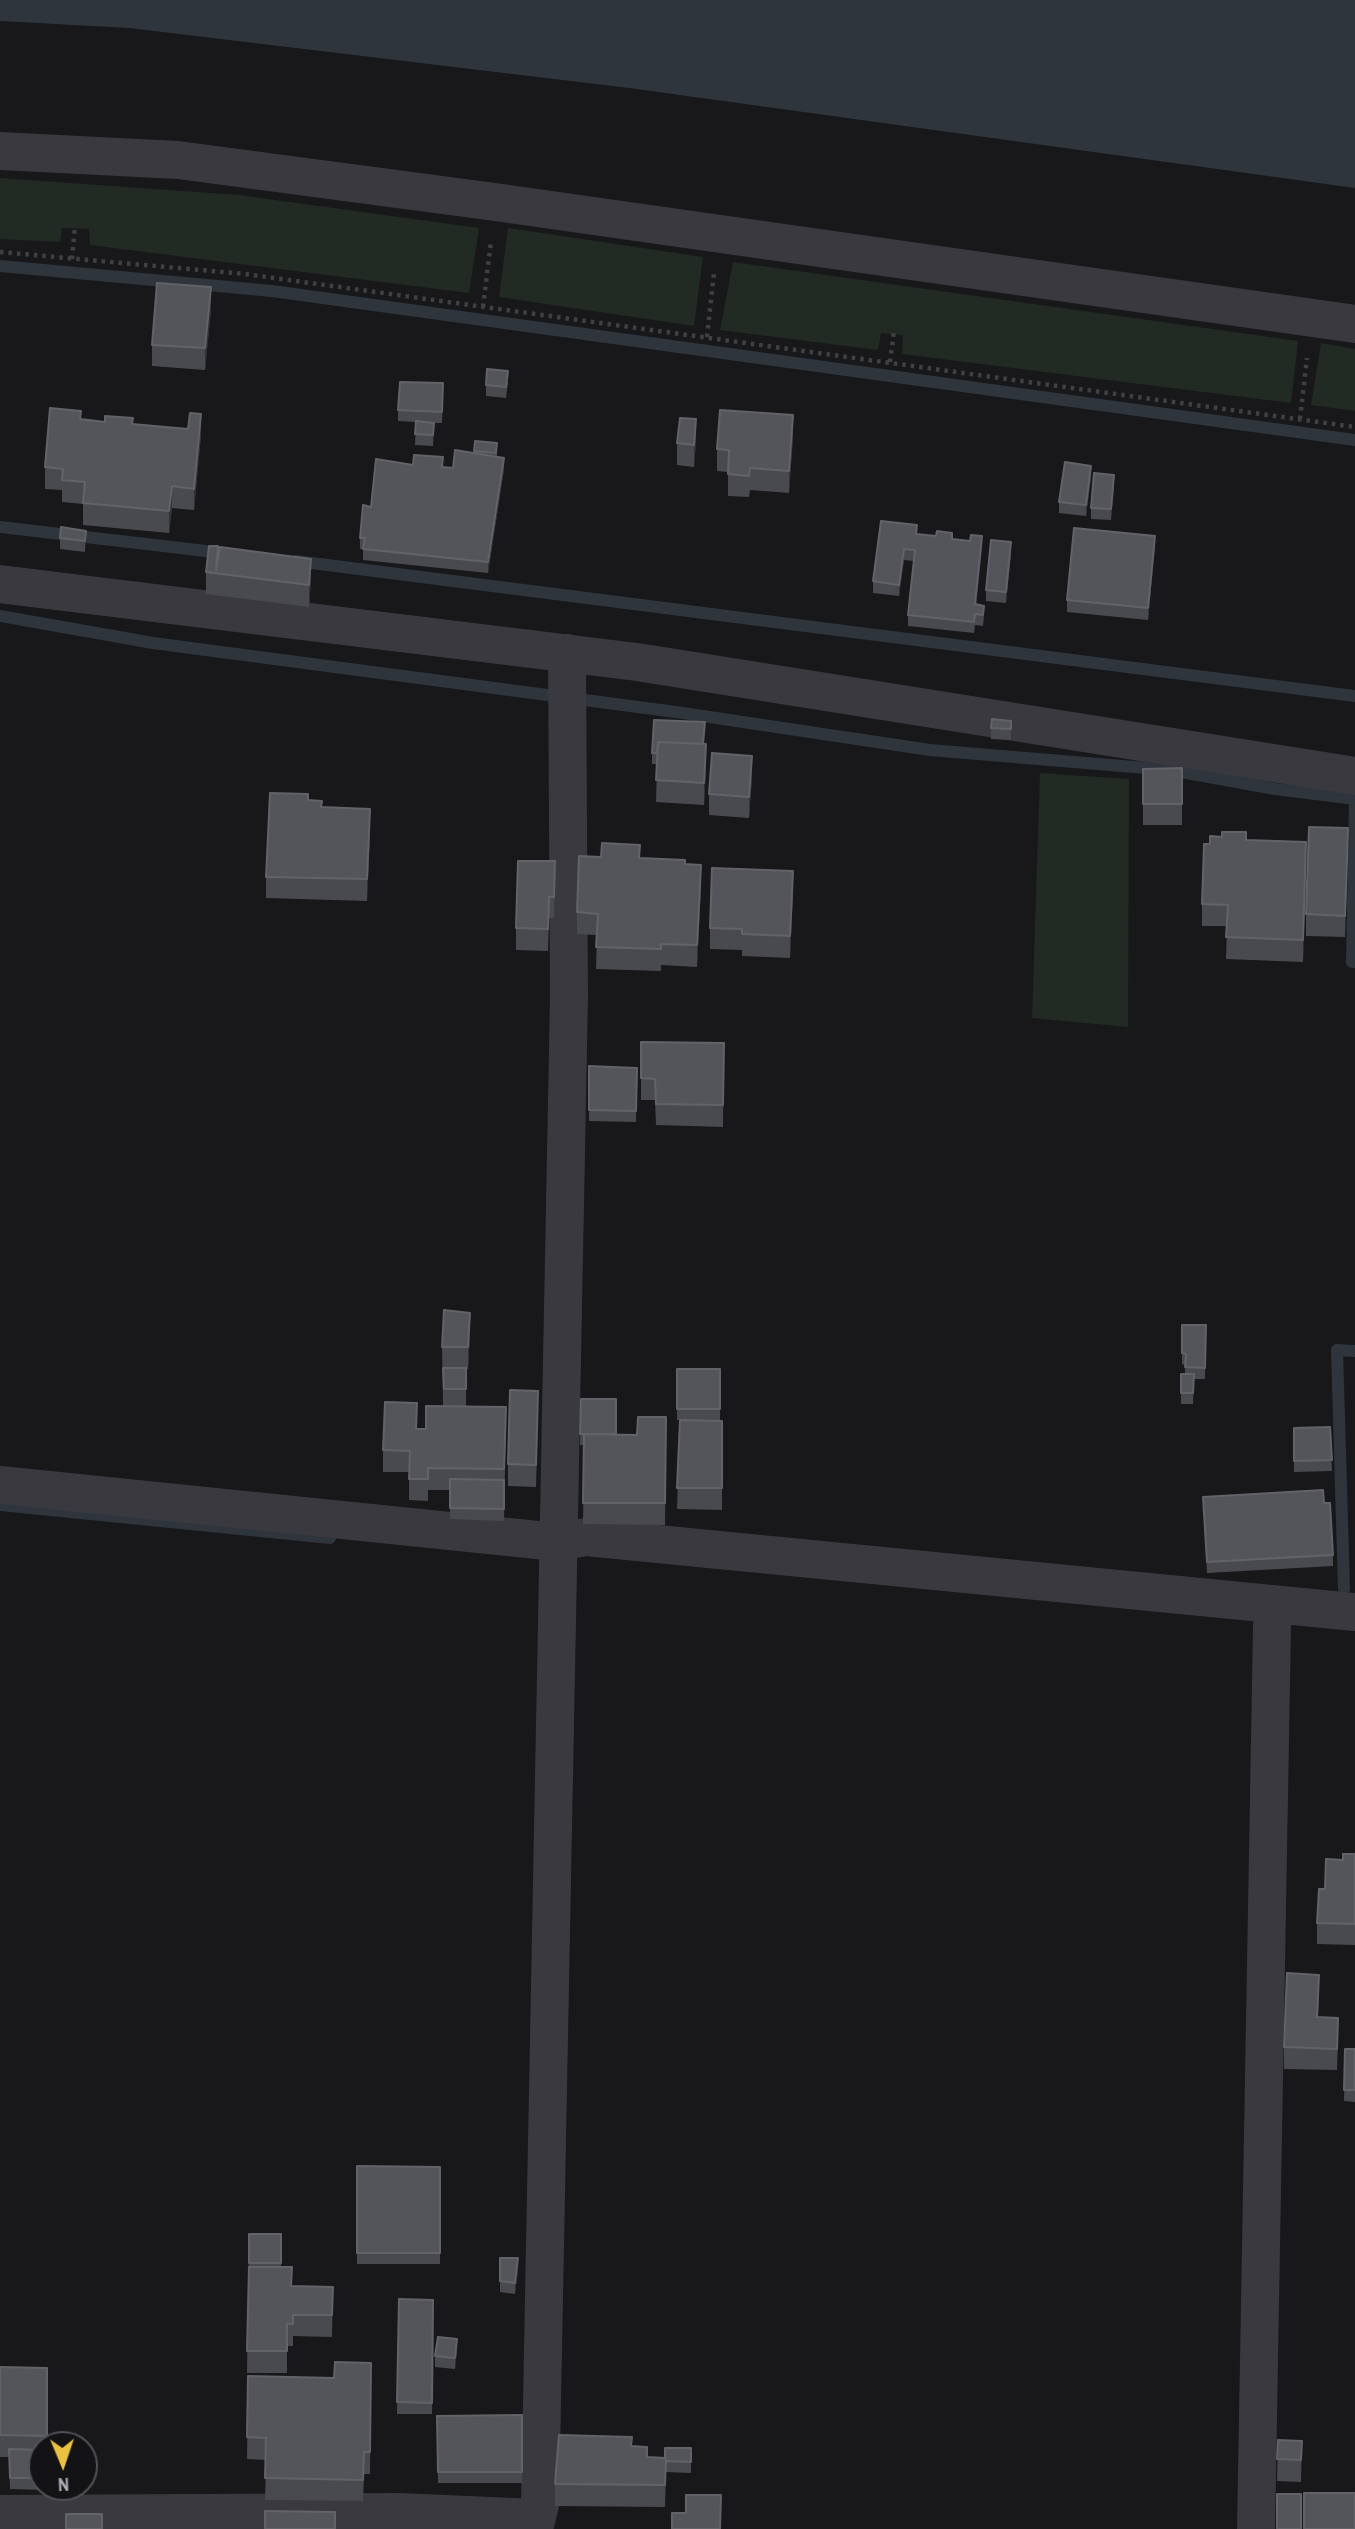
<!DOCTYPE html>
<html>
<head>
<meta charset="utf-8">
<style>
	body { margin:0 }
	#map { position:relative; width:1355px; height:2529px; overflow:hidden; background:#18181a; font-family:"Archivo Narrow",sans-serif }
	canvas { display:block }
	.north { position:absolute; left:28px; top:2431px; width:70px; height:70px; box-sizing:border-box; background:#131315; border:2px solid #505157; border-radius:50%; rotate:178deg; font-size:19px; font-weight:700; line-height:28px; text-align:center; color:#abaeb9 }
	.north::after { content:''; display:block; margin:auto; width:24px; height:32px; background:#eac140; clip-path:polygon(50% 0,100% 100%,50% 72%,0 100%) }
</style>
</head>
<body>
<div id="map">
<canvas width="1355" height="2529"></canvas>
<div class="north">N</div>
</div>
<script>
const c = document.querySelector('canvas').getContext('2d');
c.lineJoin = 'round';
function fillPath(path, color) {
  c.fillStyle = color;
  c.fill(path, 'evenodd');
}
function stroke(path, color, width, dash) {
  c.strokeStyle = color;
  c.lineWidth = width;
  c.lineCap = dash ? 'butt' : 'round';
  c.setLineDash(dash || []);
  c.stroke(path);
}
const green = new Path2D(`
	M0,178L239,195L479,228L469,293L90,245L89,229L62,228L60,242L0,239Z
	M508,228L703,257L694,326L499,297Z
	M733,262L1298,341L1291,403L902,354L903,335L881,333L878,350L720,330Z
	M1321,343L1355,349V411L1311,405Z
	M1040,773L1129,779L1128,1027L1032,1018Z`);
const water = new Path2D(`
	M0,0H1355V188L629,88L129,28L0,21Z`);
const stream = new Path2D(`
	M0,266L272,291L1355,440
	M0,527L223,553
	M296,561L1355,696
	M0,616L153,643L676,712L930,750L1170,770L1275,789L1355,799L1352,962H1355
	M0,1505L330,1538
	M1344,1589L1337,1350L1355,1351`);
const path = new Path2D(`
	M0,252L245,274L1355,427
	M72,259L75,226
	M483,307L491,241
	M707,337L714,273
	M890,362L894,331
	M1300,419L1307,358`);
const minor = new Path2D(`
	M0,151L178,160L495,202L1355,324
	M0,584L637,662L1355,776
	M0,1485L557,1542L586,1537L1355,1612
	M0,2514L399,2512L536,2518
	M534,2529L540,2505L569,996L567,653
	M1256,2529L1272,1626`);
const wall = new Path2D(`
	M211,309L205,370L152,366V345Z
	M508,382L506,398L486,396V385Z
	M443,394L442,423H434L433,446L415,445L416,422L398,421V410Z
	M81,420L133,424L201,435L194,510L172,508L169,533L83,525V504L62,502V490L45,489V467Z
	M793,437L789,493L750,490L749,497L728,496V472L717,471V449Z
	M475,441L497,443V456L504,469L488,573L363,560V549H360V538L371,507L413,465L453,468L474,453Z
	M696,441L694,467L677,465V443Z
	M1091,477L1086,516L1059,513V502Z
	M1114,486L1111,520L1091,519V508Z
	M86,531L85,552L60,549V538Z
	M917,534L952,539L982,547L976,605L984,617L983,626L975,625L974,633L908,626V615L914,561L904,560L899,596L873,593V581Z
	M1155,547L1148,620L1067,612V600Z
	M1011,553L1006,603L986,601V590Z
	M218,561L311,581L309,607L206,594V572Z
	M1011,721V740L991,739V728Z
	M704,744L706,766L704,805L656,802L657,764H652V753Z
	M1182,768V825H1143V769Z
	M752,778L749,818L709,815V794Z
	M322,807L370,831L367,901L266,898V877Z
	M1246,840L1306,864L1303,962L1226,959L1227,926H1202V904Z
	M1348,850L1345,937L1306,936V914Z
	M601,857L640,858L685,864L701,887L697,967L661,965V971L596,969L597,935L577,934V912Z
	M555,861L554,918H549L548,951L516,950V928Z
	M793,893L790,958L742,956V950L710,949V928Z
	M641,1042L724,1043L723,1127L656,1125L655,1100H641Z
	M589,1066L637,1068L636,1122L589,1121Z
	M1182,1325H1206L1205,1379H1194L1193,1404H1181V1374H1185V1365L1182,1364Z
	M470,1335L468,1369H466V1406L506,1407L504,1521L450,1519V1490H428V1501L409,1500V1472H383V1450L417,1429H426L443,1406L442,1347Z
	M677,1369H720V1421H722V1510L677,1509L680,1420H677Z
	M581,1399L616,1434L637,1435L666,1417L665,1525L583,1524L584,1445H580Z
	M538,1413L536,1487L508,1486V1464Z
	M1330,1427L1332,1471L1294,1472V1428Z
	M1203,1497L1324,1503L1333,1555V1566L1207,1573Z
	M1355,1854V1945L1317,1944V1923L1325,1889L1343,1860Z
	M1319,1997L1318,2017L1338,2040L1337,2070L1284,2069V2047Z
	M1345,2049H1355V2102L1344,2101Z
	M357,2166L440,2167V2264H357Z
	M249,2234H281V2267L292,2286L333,2287L332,2337L293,2336V2346H287V2373H247Z
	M500,2258L518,2269L515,2294L500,2292Z
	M399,2299L433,2300L432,2414H397Z
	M457,2350L455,2369L435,2367V2356Z
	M371,2363L370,2474H364L363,2501L265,2500L266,2460L247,2459L248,2376L334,2378Z
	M0,2367L47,2368V2445H42V2487H45V2490L10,2489L9,2457H0Z
	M522,2415V2483H438L437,2416Z
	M1278,2440L1302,2441L1301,2482L1277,2481Z
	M632,2446L647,2457L665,2458L691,2448V2473L666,2472L665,2507L555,2506V2484Z`);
const shadedWall = new Path2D(`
	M211,287V309L205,370V348Z
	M201,414V435L194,510V489Z
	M793,415V437L789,493V471Z
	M696,419V441L694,467V445Z
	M504,458V469L488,573V562Z
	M1091,466V477L1086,516V505Z
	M1114,475V486L1111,520V509Z
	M172,486V508L169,533V511Z
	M982,536V547L975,616V604Z
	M1155,536V547L1148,620V608Z
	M1011,542V553L1006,603V592Z
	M904,549V560L899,596V585Z
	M311,559V581L309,607V585Z
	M706,744V766L704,805V783Z
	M752,756V778L749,818V797Z
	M370,809V831L367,901V879Z
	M1348,828V850L1345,937V916Z
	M1306,842V864L1303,962V940Z
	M701,865V887L697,967V945Z
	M793,871V893L790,958V936Z
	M470,1313V1335L468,1369V1347Z
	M518,2258V2269L515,2294V2283Z
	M457,2339V2350L455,2369V2358Z`);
const building = new Path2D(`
	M157,283L211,287L205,348L152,345Z
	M487,369L508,371L506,387L486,385Z
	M400,382L443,383L442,412L398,410Z
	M50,408L81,411L80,419L105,422V416L133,418L132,424L188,429L190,413L201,414L194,489L172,486L169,511L83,503L85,482L62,480L63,469L45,467Z
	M720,410L793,415L789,471L750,468L749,476L728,474L729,450L717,449Z
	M680,418L696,419L694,445L677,443Z
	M416,421L434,423L433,435L415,434Z
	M475,441L497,443L496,453L474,451Z
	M455,450L504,458L488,562L363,549L365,538H360L363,505L371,507L376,459L413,465L414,455L443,457L442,467L453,468Z
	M1065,462L1091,466L1086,505L1059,502Z
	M1094,473L1114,475L1111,509L1091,508Z
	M881,521L917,525L916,534L936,536L937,531L952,533V539L970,541L971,535L982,536L975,604L984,606L983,615L975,614L974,622L908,615L915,550L904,549L899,585L873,581Z
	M61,527L86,531L85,541L60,538Z
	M1074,528L1155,536L1148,608L1067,600Z
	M991,540L1011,542L1006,592L986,590Z
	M209,546H218L216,570L220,547L311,559L309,585L206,572Z
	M992,719L1011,721V729L991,728Z
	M654,720L705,722L703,744L658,742L657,753H652Z
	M658,742L706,744L704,783L656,780Z
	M712,753L752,756L749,797L709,794Z
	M1182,768V804H1143V769Z
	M270,793L308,794V800L322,801L321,807L370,809L367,879L266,877Z
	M1309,827L1348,828L1345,916L1306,914Z
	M1222,832H1246V840L1306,842L1303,940L1226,937L1228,905L1202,904L1204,844H1210V836L1222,837Z
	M602,843L640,845L639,858L685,860V864L701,865L697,945L661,944V949L596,947L598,914L577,912L579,856L601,857Z
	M518,861H555L554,897H549L548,929L516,928Z
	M712,868L793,871L790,936L742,934V929L710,928Z
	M641,1042L724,1043L723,1105L656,1104L655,1079L641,1078Z
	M589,1066L637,1068L636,1111L589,1110Z
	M444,1310L470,1313L468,1347H442Z
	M1182,1325H1206L1205,1368L1185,1367L1186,1354L1182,1353Z
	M443,1368H466V1389H444Z
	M677,1369H720V1409H677Z
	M1181,1374H1194L1193,1393H1181Z
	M510,1390L538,1391L536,1465L508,1464Z
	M581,1399H616V1434H580Z
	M385,1402L417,1403L416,1429H426V1406L506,1407L504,1469L428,1468V1479H409L410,1451L383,1450Z
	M638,1417H666L665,1503H583L584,1434L637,1435Z
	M680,1420L722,1421V1488H677Z
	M1330,1427L1332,1460L1294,1461V1428Z
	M450,1479L504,1480V1509L450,1508Z
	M1323,1490L1324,1503H1330L1333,1555L1207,1562L1203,1497Z
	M1343,1854H1355V1924L1317,1923L1319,1889H1325L1326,1859L1343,1860Z
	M1287,1973L1319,1975L1317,2017L1338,2018L1337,2049L1284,2047Z
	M1345,2049H1355V2090H1344Z
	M357,2166L440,2167V2253H357Z
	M249,2234H281V2263H249Z
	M500,2258H518L515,2283L500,2281Z
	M249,2267H292L291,2286L333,2287L332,2315H293V2324H287V2351H247Z
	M399,2299L433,2300L432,2403L397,2402Z
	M438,2337L457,2339L455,2358L435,2356Z
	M335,2362L371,2363L370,2452H364L363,2480L265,2478L266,2438L247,2437L248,2376L334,2378Z
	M0,2367L47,2368V2436L0,2435Z
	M522,2415V2472H438L437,2416Z
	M559,2435L632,2437L631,2446L647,2447V2457L666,2458L665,2485L555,2484Z
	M1278,2440L1302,2441L1301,2460L1277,2459Z
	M665,2448H691V2462L666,2461V2458H665Z
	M9,2449L42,2450V2478H10Z
	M1304,2493H1355V2529H1304Z
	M1277,2494H1301V2529H1277Z
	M686,2495H721L720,2529H672V2513H686Z
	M265,2511L335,2512V2529H265Z
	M66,2514H102V2529H66Z`);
fillPath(green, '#222a24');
fillPath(water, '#2e353d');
stroke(stream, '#2e353d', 12);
stroke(path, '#3f4045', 4.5, [3.5, 5]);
stroke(minor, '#39393f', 38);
fillPath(wall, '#494a4f');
fillPath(shadedWall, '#313235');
fillPath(building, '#54555a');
stroke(building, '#626369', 2);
</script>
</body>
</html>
